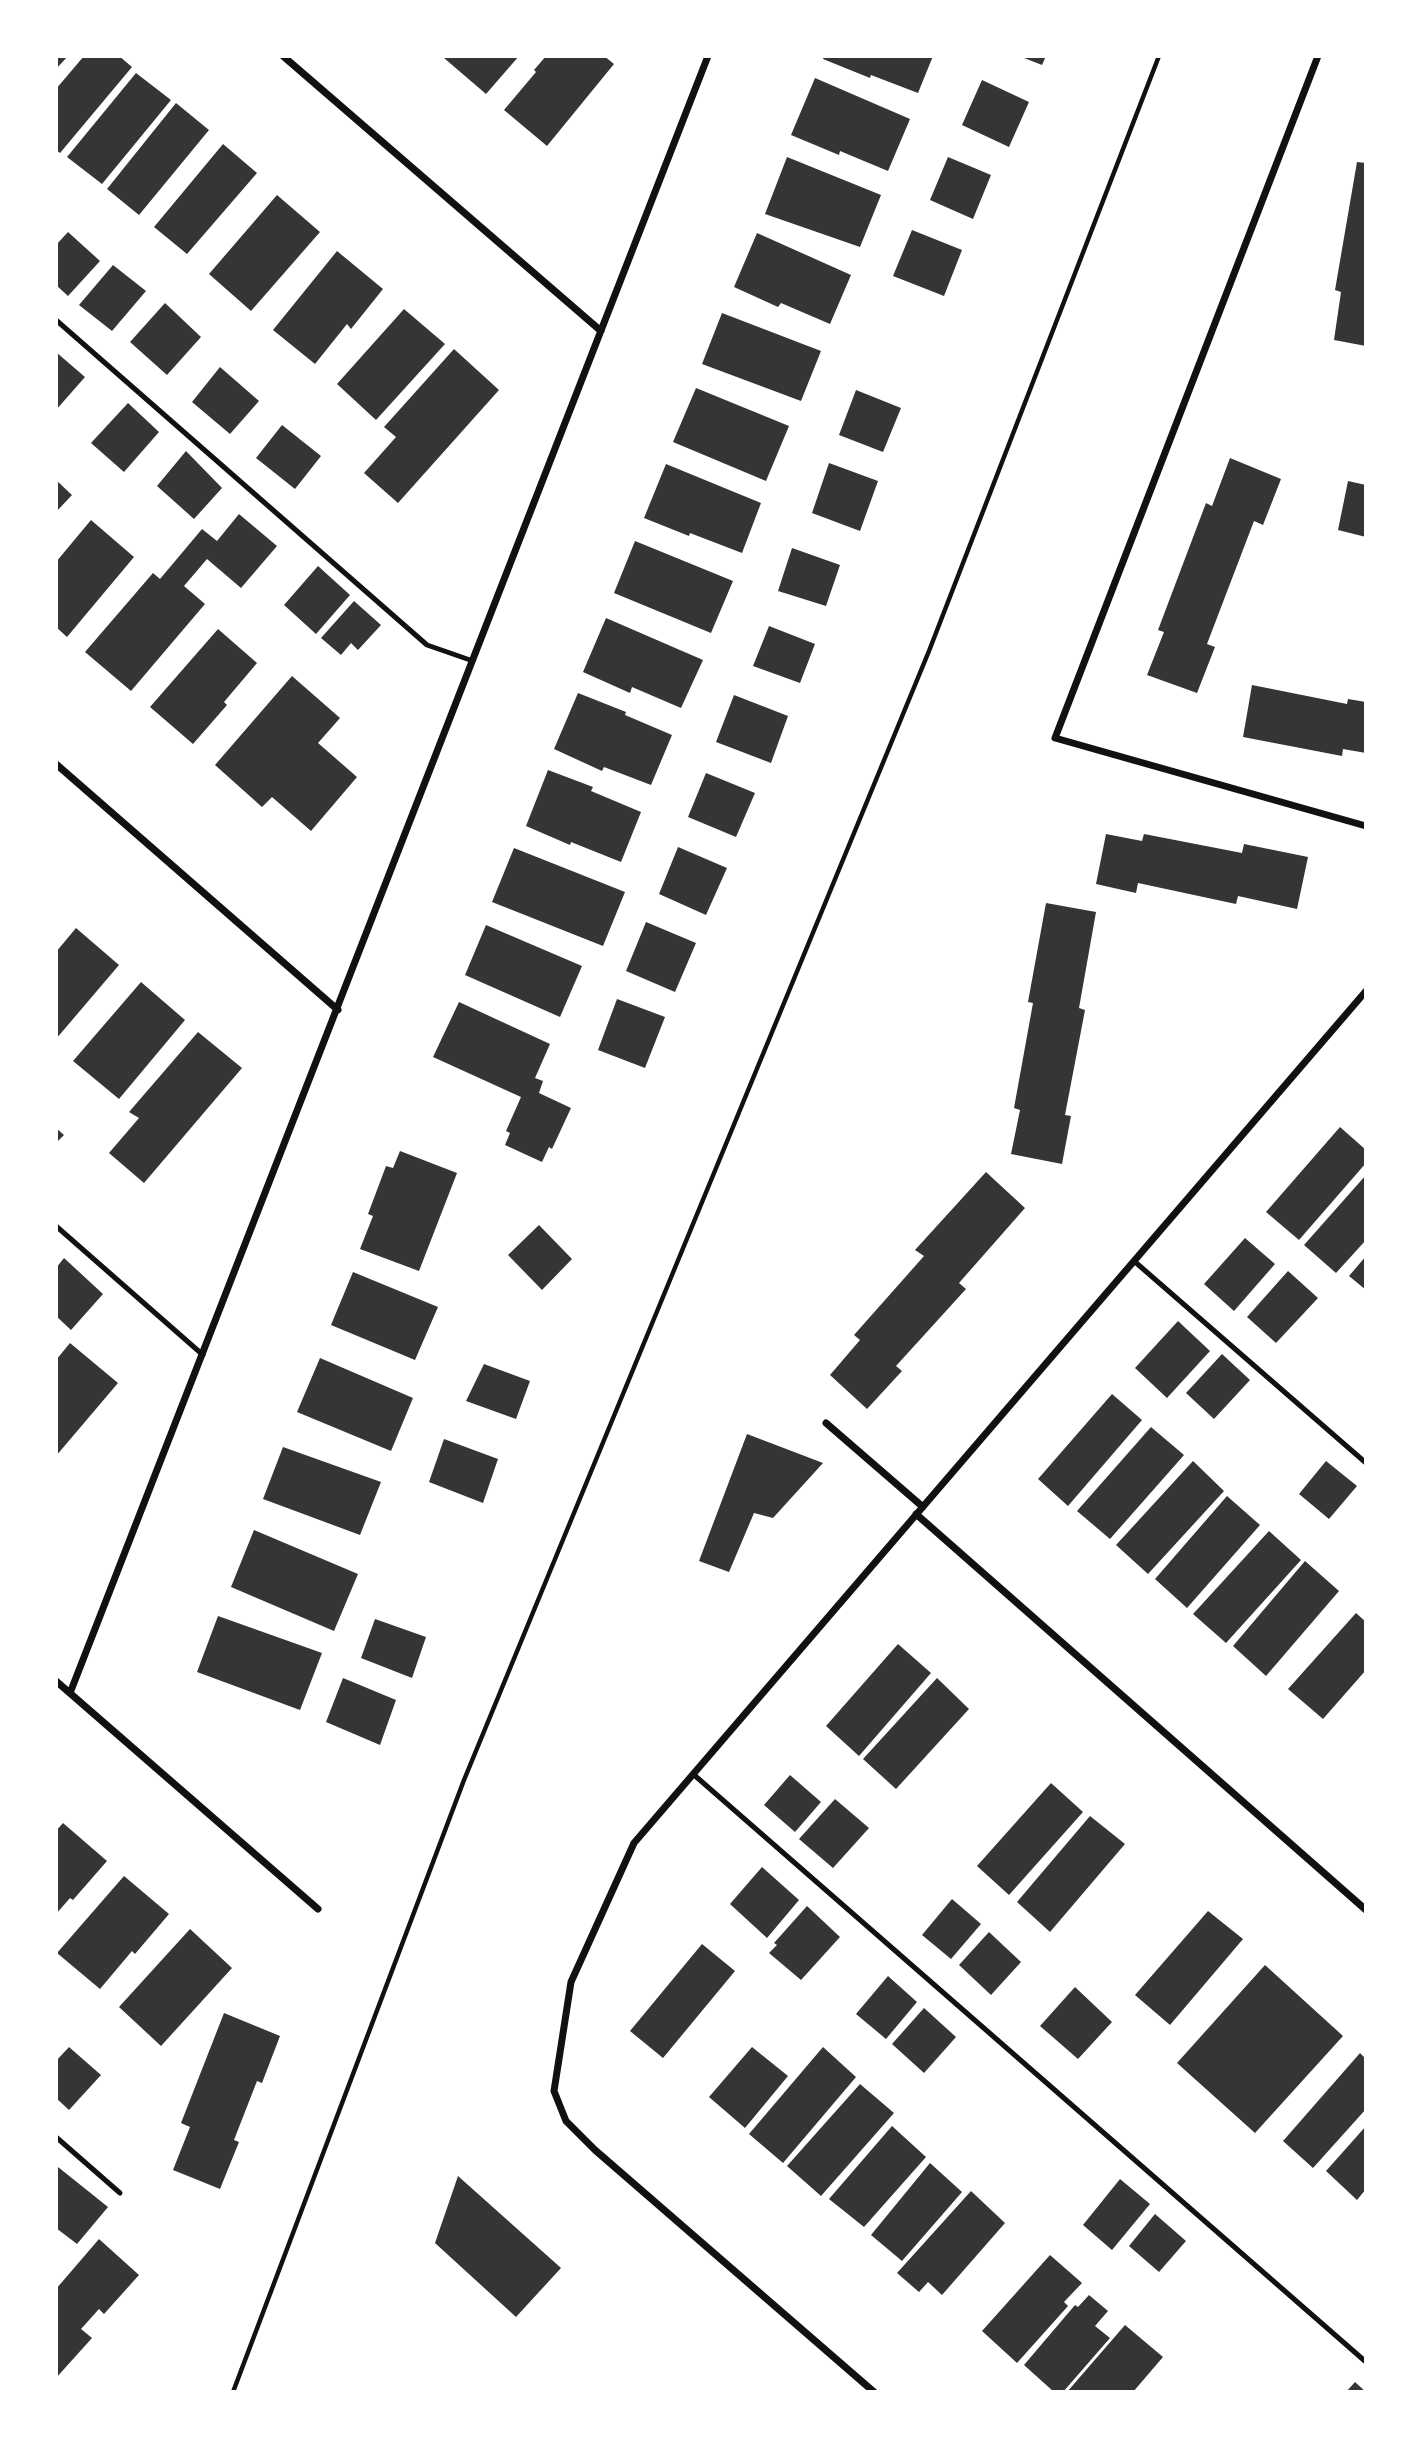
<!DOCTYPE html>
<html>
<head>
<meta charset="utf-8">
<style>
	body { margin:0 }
	#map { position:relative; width:1422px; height:2448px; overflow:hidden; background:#fff; font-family:"Exo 2",sans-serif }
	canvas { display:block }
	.frame { position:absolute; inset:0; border:58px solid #fff; pointer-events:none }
</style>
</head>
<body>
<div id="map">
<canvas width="1422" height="2448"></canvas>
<div class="frame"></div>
</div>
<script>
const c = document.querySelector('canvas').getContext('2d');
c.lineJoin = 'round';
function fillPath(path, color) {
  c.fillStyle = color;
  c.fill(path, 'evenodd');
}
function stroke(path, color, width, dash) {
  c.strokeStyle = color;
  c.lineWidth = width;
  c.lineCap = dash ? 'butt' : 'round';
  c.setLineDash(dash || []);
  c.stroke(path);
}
const building = new Path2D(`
	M56,56H68L56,69Z
	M84,56H119L132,67L60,153L56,150V89Z
	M446,56H519L486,94L444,58Z
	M546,56H604L614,64L547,146L504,110L536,72L534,70Z
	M824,56H933L918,93L871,75L870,78L823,59Z
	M1019,56H1046L1042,65Z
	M136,73L171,100L102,184L67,157Z
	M815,78L910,119L888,171L840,151L839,155L791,135Z
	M982,80L1029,102L1009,147L962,125Z
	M176,103L209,130L139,215L107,189Z
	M223,144L257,173L187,254L154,227Z
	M787,157L881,195L860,247L765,214Z
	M948,157L991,175L973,219L930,200Z
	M1357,162L1366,163V346L1334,340L1341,292L1335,290Z
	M277,195L320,232L251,311L209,274Z
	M912,230L962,250L944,296L893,276Z
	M68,232L100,261L68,296L56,285V245Z
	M757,233L851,275L830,324L781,303L778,307L734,287Z
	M337,251L383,289L351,329L347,324L315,364L273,330Z
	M113,265L146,291L112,331L79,305Z
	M165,303L201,337L167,375L130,342Z
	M404,309L445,344L376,420L337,384Z
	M722,313L821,351L801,401L702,364Z
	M454,349L499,390L398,503L364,473L396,437L384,427Z
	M56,352L85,377L56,410Z
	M220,367L259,401L230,434L192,402Z
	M696,388L789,426L766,481L673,442Z
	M856,390L901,408L883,452L839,435Z
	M128,403L159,432L124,472L91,443Z
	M282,425L321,456L295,489L256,458Z
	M186,451L222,488L194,519L157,486Z
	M1230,458L1281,479L1263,525L1254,521L1207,644L1215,647L1197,693L1147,675L1164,632L1158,630L1206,503L1212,506Z
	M829,463L878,481L860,531L812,513Z
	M666,464L761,503L742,553L690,533L689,536L644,518Z
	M56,480L72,495L56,512Z
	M1348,481L1366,485V537L1338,530Z
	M239,514L277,546L241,588L207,559L184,586L205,604L131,691L85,652L153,573L160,579L202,529L217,541Z
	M91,520L134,557L67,637L56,627V562Z
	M635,541L733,581L711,633L614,593Z
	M792,548L840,565L826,606L778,591Z
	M318,566L350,595L316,634L284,605Z
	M354,601L381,625L358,650L351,643L341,655L321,638Z
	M606,618L703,660L681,708L632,687L630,693L583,672Z
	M769,626L815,644L800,683L753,666Z
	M218,629L257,663L224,702L227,705L193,744L150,707Z
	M292,676L340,718L318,743L357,777L311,831L272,797L262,807L215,765Z
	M1252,685L1347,704L1348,699L1366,702V753L1343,749L1342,756L1243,737Z
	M578,693L626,712L625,715L672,735L651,785L604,767L602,771L554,749Z
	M734,695L788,716L771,763L716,742Z
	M548,770L593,787L591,791L641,812L621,862L571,842L570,845L526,826Z
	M706,773L755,793L736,837L688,817Z
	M1106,834L1142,841L1144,834L1242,853L1244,844L1308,857L1297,909L1238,896L1236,904L1138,883L1136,893L1096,884Z
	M678,847L727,868L706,915L659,894Z
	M514,848L625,892L603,946L492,902Z
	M1046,903L1096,912L1079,1008L1085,1010L1065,1115L1071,1116L1062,1164L1011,1154L1020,1110L1014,1108L1033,1003L1028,1002Z
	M646,922L696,943L675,992L626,971Z
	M486,925L582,966L560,1017L465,975Z
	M76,928L119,965L56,1039V952Z
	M141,982L185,1020L119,1099L73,1061Z
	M617,999L665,1017L645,1068L598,1050Z
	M459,1002L550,1044L535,1078L543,1081L539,1093L571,1108L552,1149L549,1147L542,1162L505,1145L510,1133L506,1131L521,1097L433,1057Z
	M198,1032L242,1068L144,1183L109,1153L139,1118L129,1112Z
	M1340,1127L1366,1150V1163L1299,1240L1266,1212Z
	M56,1128L64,1135L56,1143Z
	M400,1151L457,1173L419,1271L360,1249L373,1216L368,1214L386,1166L393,1168Z
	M986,1172L1025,1208L959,1283L966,1289L896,1366L902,1371L867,1409L830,1375L860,1340L854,1335L924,1256L915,1250Z
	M1366,1175V1240L1336,1273L1304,1245Z
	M539,1225L572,1259L542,1290L508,1255Z
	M1245,1238L1275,1264L1234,1311L1204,1284Z
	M1366,1256V1290L1349,1276Z
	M64,1258L103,1294L71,1330L56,1316V1268Z
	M1288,1271L1318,1298L1276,1343L1247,1317Z
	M353,1272L438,1307L415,1360L331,1325Z
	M1178,1321L1210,1351L1167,1398L1135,1368Z
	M70,1343L118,1383L56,1456V1360Z
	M1222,1354L1250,1380L1214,1419L1186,1393Z
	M320,1358L413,1398L391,1451L297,1412Z
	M484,1364L530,1381L516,1419L466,1401Z
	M1112,1394L1142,1420L1068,1506L1038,1479Z
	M1151,1427L1184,1455L1110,1539L1077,1511Z
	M747,1434L823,1463L773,1518L754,1513L729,1572L699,1561Z
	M444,1439L498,1459L483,1503L429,1482Z
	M283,1447L381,1482L360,1535L263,1499Z
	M1193,1461L1224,1491L1148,1574L1116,1545Z
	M1326,1461L1357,1486L1329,1519L1299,1494Z
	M1227,1496L1260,1525L1187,1608L1155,1579Z
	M254,1530L358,1574L334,1631L231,1587Z
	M1269,1531L1301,1560L1226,1643L1193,1614Z
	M1305,1561L1339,1591L1266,1676L1233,1646Z
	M1356,1613L1366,1622V1670L1323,1719L1288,1689Z
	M218,1616L322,1653L300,1710L197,1672Z
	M375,1619L426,1637L412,1678L361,1658Z
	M898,1644L931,1673L859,1756L826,1726Z
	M343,1678L396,1700L380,1745L326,1722Z
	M937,1678L969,1709L896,1789L863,1759Z
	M790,1775L821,1802L795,1832L764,1805Z
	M1051,1783L1083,1812L1009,1895L977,1866Z
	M835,1799L869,1828L833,1868L799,1839Z
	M1090,1816L1125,1844L1050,1932L1017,1902Z
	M63,1823L107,1861L73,1900L70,1898L56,1914V1831Z
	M762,1867L799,1900L767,1938L730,1904Z
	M124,1876L169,1914L135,1954L132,1951L100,1989L57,1953Z
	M952,1899L981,1924L951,1959L922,1935Z
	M807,1906L840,1937L801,1980L769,1953L777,1945L774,1943Z
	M1208,1911L1243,1939L1170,2025L1135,1995Z
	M190,1929L232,1968L161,2046L119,2007Z
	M989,1932L1021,1962L991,1995L959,1965Z
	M702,1944L735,1971L663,2058L630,2031Z
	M1265,1965L1343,2036L1255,2133L1177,2063Z
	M888,1976L917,2002L886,2039L856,2014Z
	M1075,1987L1112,2022L1078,2059L1040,2026Z
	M924,2008L956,2037L924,2073L892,2044Z
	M224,2013L280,2036L262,2083L257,2081L234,2140L239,2142L220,2189L173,2170L190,2127L181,2123Z
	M69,2047L101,2075L69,2110L56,2098V2061Z
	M752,2047L788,2076L745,2128L709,2097Z
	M823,2047L856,2077L783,2163L749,2134Z
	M1360,2053L1366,2059V2109L1313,2168L1283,2141Z
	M860,2084L894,2113L821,2196L787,2166Z
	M892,2126L926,2157L864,2227L829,2199Z
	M1366,2126V2189L1357,2200L1326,2171Z
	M930,2163L962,2192L902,2261L871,2235Z
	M58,2167L108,2207L77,2244L56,2228V2170Z
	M458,2176L561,2268L516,2317L435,2243Z
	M1120,2179L1150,2204L1112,2250L1083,2225Z
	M971,2191L1005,2223L942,2295L928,2282L919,2292L897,2273Z
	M1155,2214L1186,2241L1159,2272L1129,2246Z
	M99,2239L139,2275L104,2314L99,2309L81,2329L92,2338L56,2378V2289Z
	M1050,2255L1082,2283L1064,2302L1068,2306L1017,2363L982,2331Z
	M1089,2295L1108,2311L1095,2326L1110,2338L1063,2392H1054L1024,2365L1075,2305L1078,2307Z
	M1125,2325L1163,2357L1133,2392H1067Z
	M1355,2382L1366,2392H1346Z`);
const path = new Path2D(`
	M233,2392L464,1780L929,651L1159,56`);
const service = new Path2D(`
	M56,320L427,645L473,661
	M56,1226L203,1355
	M1134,1261L1366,1463
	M693,1774L1366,2362
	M56,2137L120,2193`);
const minor = new Path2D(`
	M283,56L601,331
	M1318,56L1055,738L1366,826
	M56,764L338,1010
	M826,1423L923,1507
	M916,1514L1366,1910
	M56,1681L318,1909
	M70,1693L708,56
	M874,2392L595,2150L566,2121L554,2091L571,1982L634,1843L1366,991`);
fillPath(building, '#353535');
stroke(path, '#111', 4.5);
stroke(service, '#111', 5);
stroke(minor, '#111', 7);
</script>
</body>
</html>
